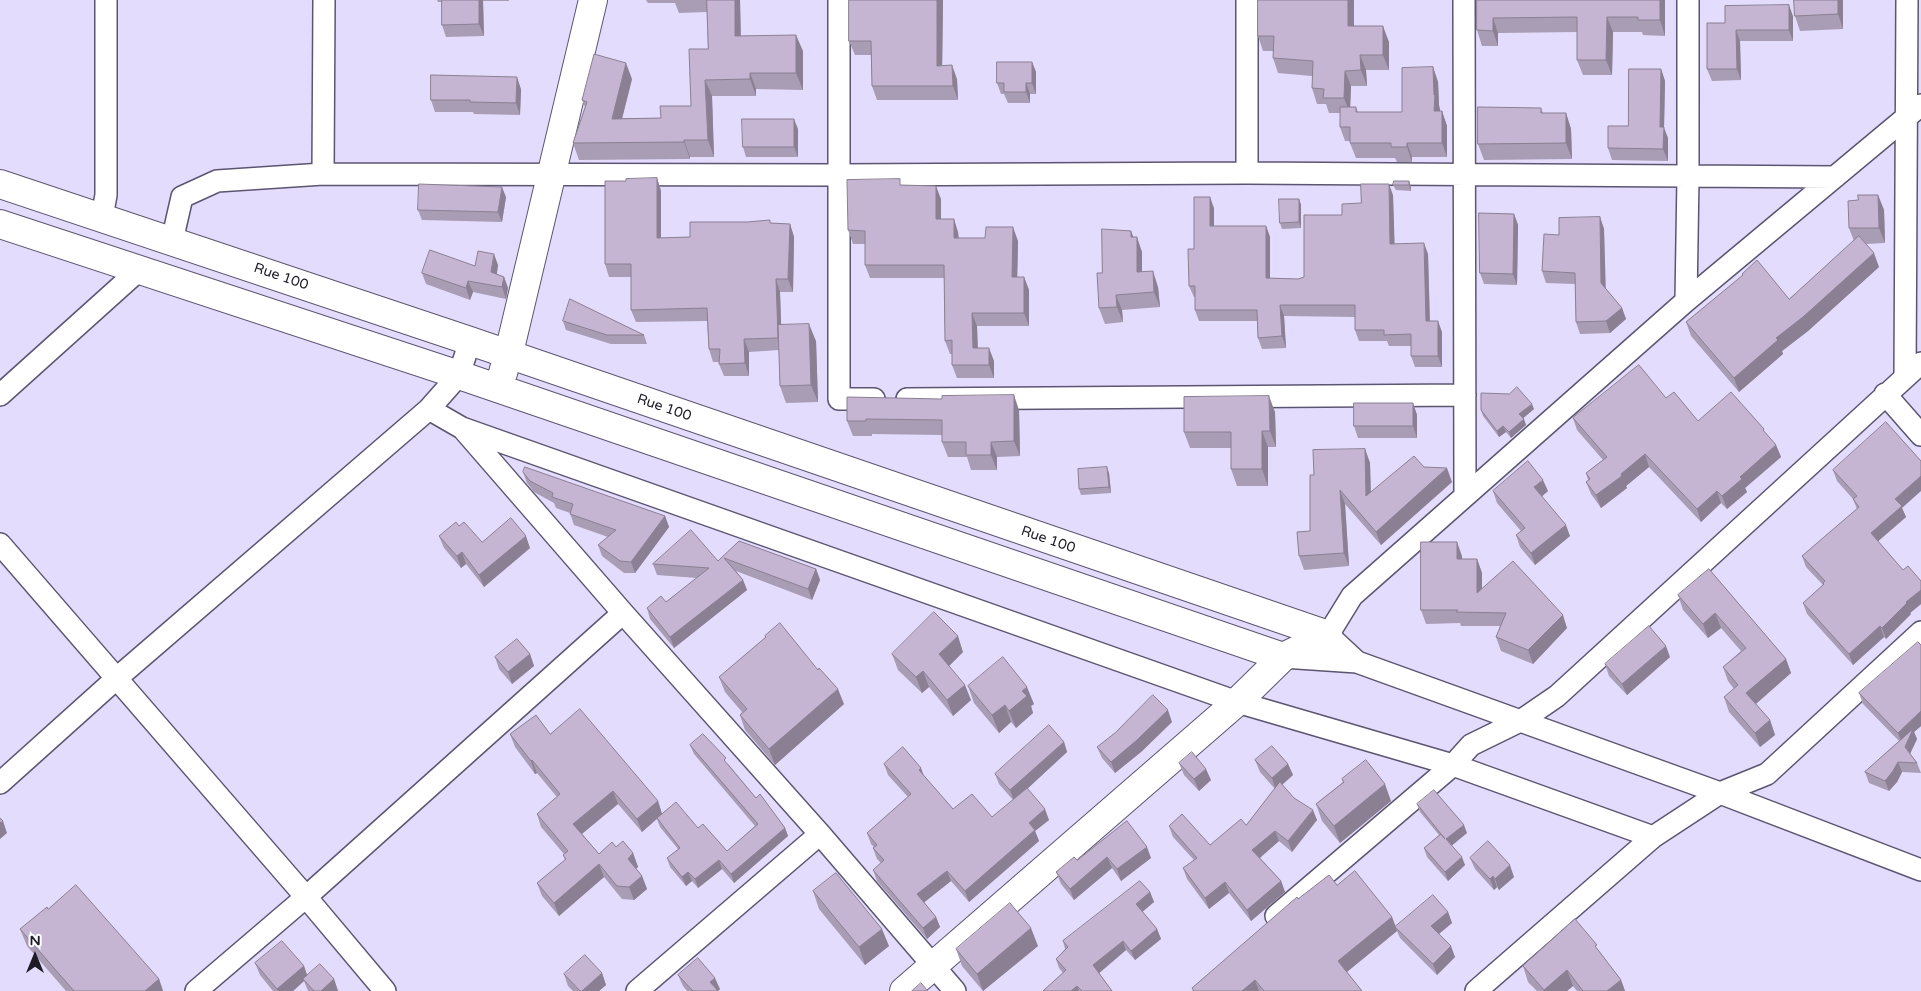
<!DOCTYPE html>
<html>
<head>
<meta charset="utf-8">
<style>
	body { margin:0 }
	#map { position:relative; width:1921px; height:991px; overflow:hidden; background:#e3dcfc; font-family:"Varela Round",sans-serif }
	canvas { display:block }
	.north { position:absolute; left:10px; top:931px; width:50px; height:50px; -webkit-text-stroke:4px #fff; paint-order:stroke; rotate:0deg; font-size:14px; font-weight:700; line-height:20px; text-align:center; color:#1e1b27 }
	.north::after { content:''; display:block; margin:auto; width:18px; height:22px; background:#1e1b27; clip-path:polygon(50% 0,100% 100%,50% 72%,0 100%) }
</style>
</head>
<body>
<div id="map">
<canvas width="1921" height="991"></canvas>
<div class="north">N</div>
</div>
<script>
const c = document.querySelector('canvas').getContext('2d');
c.lineJoin = 'round';
function stroke(path, color, width, dash) {
  c.strokeStyle = color;
  c.lineWidth = width;
  c.lineCap = dash ? 'butt' : 'round';
  c.setLineDash(dash || []);
  c.stroke(path);
}
function fillPath(path, color) {
  c.fillStyle = color;
  c.fill(path, 'evenodd');
}
function label(font, color, halo, rows, align = 'center') {
  c.font = font + ' "Varela Round",sans-serif';
  c.lineWidth = 4;
  c.setLineDash([]);
  c.textBaseline = 'middle';
  c.strokeStyle = halo;
  c.fillStyle = color;
  for (const [text, x, y, turn = 0] of rows) {
    c.save();
    c.translate(x, y);
    c.rotate((+turn || 0) * Math.PI / 180);
    c.textAlign = isNaN(turn) ? turn : align;
    if (halo) c.strokeText(text, 0, 0);
    c.fillText(text, 0, 0);
    c.restore();
  }
}
const street = new Path2D(`
	M839,0V399H874
	M1247,0V173
	M1464,0L1465,495
	M323,174L324,0
	M102,217L106,195V0
	M172,241L182,197L217,181L323,174L839,175L1247,173L1835,177
	M1686,301L1688,177V0
	M1905,377L1907,0
	M1885,394L1921,435
	M0,395L139,270
	M907,399L1465,395
	M429,409L462,428L1237,702L1453,765L1653,837
	M464,430L623,613L820,834L955,991
	M0,544L306,897L385,991
	M1283,657L1357,662L1720,793L1921,870
	M1357,662L1328,635L1352,596L1686,301L1921,105
	M0,783L117,678L429,409L459,375L470,341
	M1276,916L1453,765L1471,745L1522,720L1557,696L1921,363
	M196,991L306,897L623,613
	M637,991L820,834
	M1476,991L1653,837L1720,793L1767,774L1921,632`);
const secondary = new Path2D(`
	M0,184L470,341L1328,635
	M0,224L459,375L1283,657
	M503,373L512,340L593,0
	M904,991L1237,702L1283,657L1328,635`);
const wall = new Path2D(`
	M437,0H509V1H483L484,36L446,37L442,25V2H438Z
	M646,0H740L741,36L803,51V90L756,89V96H712L714,157H690V159L579,160L573,143L585,107L582,100L632,79L622,118H661L691,106L708,49L707,12L679,13L675,3H648Z
	M849,0H943L942,65L957,79L958,100H877L872,86L871,55H855L849,41Z
	M1477,0H1665V36L1643,35L1642,32H1613L1612,75H1583L1577,60V32L1498,33V46H1482L1477,30Z
	M1794,0H1843V29L1800,31L1795,16Z
	M1793,16V41H1740L1741,80L1712,81L1707,69L1725,23Z
	M1354,26L1389,42V70H1366L1367,86H1351L1350,107H1356L1358,112H1402L1433,67L1438,82L1439,105L1440,111H1442L1447,126V157H1412V162H1397L1395,158H1356L1350,143V141H1345L1340,127V113H1329L1326,104H1317L1312,88V76L1278,73L1273,58V51H1263L1258,36Z
	M1032,62L1036,72V94H1030V103H1008L1004,94H1001L997,83Z
	M1661,69L1665,81L1664,128L1668,138V161L1612,160L1608,148L1628,126Z
	M521,89L520,115L474,114L473,112H435L431,100Z
	M1541,108L1543,113H1566L1571,129L1572,159L1484,160L1478,144Z
	M798,129V157H746L743,147Z
	M657,178L661,191V238L690,237L771,223L790,224L794,237L793,292H780L781,325L816,341L818,402L786,403L780,386L779,350L749,352V376H724L719,364L720,362H713L709,349L707,321L636,322L631,310V277H609L605,264L626,181Z
	M1409,181L1411,187V191L1396,190L1393,185Z
	M902,185L941,199V219L958,232L959,238L1018,241L1017,277H1024L1029,290V326H977L978,348L994,361V378H957L952,365V354H950L945,341L944,278H870L865,265V244H853L848,230Z
	M1393,195L1394,244L1428,254L1430,321L1442,332V367H1415L1411,356V346H1389L1387,341H1359L1355,330V317L1284,316L1286,348L1262,349L1258,338L1257,321H1199L1195,310V297H1194L1189,286L1194,249L1214,208V226H1266L1270,237V278L1298,279L1304,277L1342,215L1361,203Z
	M1878,195L1884,210L1885,243L1866,244L1879,267L1808,331L1782,351L1783,354L1739,392L1691,336L1686,322L1743,276L1742,274L1789,299L1854,241L1849,228L1858,200Z
	M506,197L502,222L422,220L418,210Z
	M1299,199L1301,205V228L1282,229L1280,223Z
	M1514,214L1518,225L1517,285L1484,284L1480,273Z
	M1600,217L1604,229L1605,288L1622,308L1626,319L1610,333L1580,334L1576,322L1575,284L1546,283L1542,271L1559,235Z
	M1134,237L1142,252V272L1158,287L1160,307L1122,310L1123,322L1105,324L1099,308Z
	M498,265L497,274L504,277L508,288L506,299L473,292L470,300L426,284L422,273L475,266Z
	M563,321L644,335L647,344H611L566,330Z
	M847,397L1019,410L1020,456L997,457V470H971L967,457H948L942,442V435L872,434V436H853L847,421Z
	M1666,398L1698,421L1766,434L1776,445L1781,457L1745,488L1747,492L1727,509L1721,503L1701,522L1649,467L1626,486L1627,488L1601,508L1591,494L1586,482L1588,480L1586,473L1603,460L1577,430L1573,418Z
	M1413,403L1417,415V438H1358L1354,426Z
	M1534,409L1523,418L1526,425L1511,438L1506,432L1499,437L1483,416L1481,410Z
	M1275,412L1276,447H1268V486H1237L1231,469V448H1190L1184,432Z
	M1365,449L1370,463L1371,492L1424,467L1452,482L1381,545L1345,504L1349,566L1304,570L1299,556L1310,531L1314,475Z
	M1833,470L1902,508L1906,517L1878,541L1903,570L1921,581V604L1910,613L1911,614L1886,639L1884,637L1853,665L1807,614L1803,603L1823,585L1806,567L1802,556L1857,509L1853,499L1837,481Z
	M523,472L665,516L669,527L635,573H624L602,556L598,545L608,537L574,525L570,513L556,508L554,503L534,492L527,483Z
	M1109,473L1111,493L1081,495L1079,489Z
	M1493,491H1548L1542,496L1570,536L1535,565L1520,547L1516,535L1521,531L1497,503Z
	M459,526L482,542L530,548L484,587L466,564L461,568L444,548L439,536Z
	M739,541L816,569L820,580L812,600L736,571L743,580L747,590L674,648L650,619L647,608L666,602L697,578L657,575L653,564L718,561Z
	M1462,556V559H1477L1482,573V589L1567,628L1533,664L1501,651L1496,637L1500,626H1461L1460,623L1426,624L1421,610Z
	M1709,569L1786,659L1791,673L1756,704L1770,720L1775,735L1760,747L1729,712L1724,697L1734,689L1728,681L1723,667L1741,651L1721,628L1708,638L1683,610L1678,595Z
	M765,636L844,704L775,765L745,730L740,715L742,712L725,692L719,677L766,637Z
	M1921,645V726L1914,732L1917,739L1910,754L1917,763L1921,773L1902,772L1897,782L1889,791L1869,783L1865,772L1899,741L1863,704L1859,693Z
	M963,652L949,666L971,700L953,716L929,687L922,693L898,670L892,654Z
	M530,654L534,666L512,684L499,669L495,657Z
	M1670,657L1627,695L1609,676L1605,664Z
	M968,686L1034,704L1031,706L1033,713L1016,728L1011,722L999,733L974,703Z
	M1172,722L1141,752L1115,773L1102,758L1097,747L1115,733Z
	M510,734H550L658,801L662,814L698,828L727,851L755,826L694,754L690,745L729,765L756,798L785,828L788,836L734,883L722,869L698,888L692,881L686,886L670,867L667,858L678,849L660,827L657,819L642,832L618,804L582,834L599,854L616,847L633,853L638,867L636,868L642,876L647,889L634,900L622,899L604,877L559,916L542,896L537,883L565,860L563,855L564,854L541,827L537,814L557,797L537,773L535,774L515,747Z
	M1064,742L1067,752L1027,789L1049,820L1035,831L1039,841L969,902L951,881L924,902L936,917L940,927L927,939L877,881L873,870L881,863L877,859L873,848L874,847L871,844L867,833L908,797L888,775L884,764L924,776L953,809L992,817L1013,800L999,784L995,774Z
	M1255,760L1288,764L1293,775L1282,785L1294,798L1317,820L1292,852L1279,841L1260,858L1281,881L1285,892L1251,921L1229,893L1209,909L1187,879L1183,868L1194,860L1173,837L1169,826L1210,845L1246,825L1275,789L1260,772Z
	M1179,763L1211,780L1199,791L1184,775Z
	M1342,779L1391,801L1340,843L1322,821L1316,804L1343,782Z
	M1417,804L1467,833L1451,845L1465,865L1448,881L1427,857L1424,848L1439,835L1420,812Z
	M1127,821L1151,858L1121,881L1112,868L1074,900L1061,884L1056,872L1077,860Z
	M1470,858L1514,877L1499,890L1497,887L1494,890L1475,869Z
	M1337,885L1392,917L1396,927L1448,912L1452,923L1439,934L1455,957L1437,975L1400,938L1397,931L1347,972L1362,991H1193L1192,988L1298,899Z
	M813,891L889,946L865,965L819,909Z
	M1150,892L1154,902L1142,911L1157,929L1161,939L1135,960L1126,950L1099,973L1112,991H1043L1063,973L1059,968L1056,959L1065,949L1063,941Z
	M48,909L159,979L163,991H66L27,946L20,929Z
	M1038,946L983,991L962,966L956,949Z
	M1599,951L1621,980L1625,991H1577L1573,986L1567,991H1537L1528,982L1523,966Z
	M255,963L304,966L307,975L334,979L338,991H308L304,981L293,991H273L260,975Z
	M602,973L606,985L599,991H573L568,986L564,974Z
	M678,975L720,989L718,991H687L683,986Z`);
const shadedWall = new Path2D(`
	M479,0H483V1L484,36L479,24Z
	M735,0H740L741,53L735,36Z
	M937,0H943L942,80L937,66Z
	M1348,0H1354V41L1348,26Z
	M1660,0H1665V36L1660,20Z
	M1838,0H1843V29L1838,14Z
	M1789,5L1793,16V41L1789,30Z
	M1607,17L1613,32L1612,75L1606,60Z
	M1493,18L1498,33V46L1493,31Z
	M1383,26L1389,42V70L1383,55Z
	M1736,30L1740,41L1741,80L1737,69Z
	M796,35L803,51V90L796,73Z
	M1360,55L1366,70L1367,86L1361,70Z
	M1032,62L1036,72V94L1032,83Z
	M626,63L632,79L618,135L612,119Z
	M952,65L957,79L958,100L953,86Z
	M1433,67L1438,82L1439,105L1440,110L1439,126L1434,111Z
	M1661,69L1665,81L1664,128L1668,138V161L1663,149L1660,127Z
	M1345,71L1351,86L1350,113L1344,98Z
	M750,73L756,89V96L750,79Z
	M517,77L521,89L520,115L516,103Z
	M705,80L712,96L714,157L708,140Z
	M1026,83L1030,94V103L1026,92Z
	M1442,111L1447,126V157L1442,143Z
	M1566,113L1571,129L1572,159L1566,143Z
	M794,119L798,129V157L794,147Z
	M684,140L690,157V159L684,142Z
	M1407,143L1412,157V162L1407,147Z
	M657,178L661,191V250L657,238Z
	M1409,181L1411,187V191L1409,185Z
	M1389,184L1393,195L1395,255L1390,244Z
	M936,186L941,199V233L936,219Z
	M502,187L506,197L502,222L498,212Z
	M1878,195L1884,210L1885,243L1879,228Z
	M1210,197L1214,208V238L1210,226Z
	M1299,199L1301,205V228L1299,222Z
	M1514,214L1518,225L1517,285L1513,274Z
	M1600,217L1604,229L1606,295L1601,283Z
	M954,219L958,232L959,251L954,238Z
	M790,224L794,237L793,292L788,279Z
	M1266,226L1270,237V290L1266,278Z
	M1013,227L1018,241L1017,290L1012,277Z
	M1131,231L1137,246V237L1142,252V287L1137,272L1131,237Z
	M1424,243L1428,254L1430,332L1426,321Z
	M1874,253L1879,267L1808,331L1782,351L1783,354L1739,392L1734,378L1776,338Z
	M494,254L498,265L495,284L491,272Z
	M1153,271L1158,287L1160,307L1154,292Z
	M504,277L508,288L506,299L502,287Z
	M1024,277L1029,290V326L1024,313Z
	M776,279L780,292L782,350L778,338Z
	M468,281L473,292L470,300L466,288Z
	M1116,295L1122,310L1123,322L1117,307Z
	M1280,305L1284,316L1286,348L1282,336Z
	M1622,308L1626,319L1610,333L1606,321Z
	M972,313L977,326L978,361L973,348Z
	M1438,321L1442,332V367L1438,356Z
	M809,324L816,341L818,402L811,385Z
	M744,339L749,352V376L745,363Z
	M989,348L994,361V378L989,365Z
	M1014,395L1019,410L1020,456L1014,441Z
	M1269,396L1275,412L1276,447L1270,431Z
	M1413,403L1417,415V438L1413,426Z
	M1532,404L1534,409L1521,420L1519,414Z
	M1524,419L1526,425L1511,438L1509,432Z
	M1503,426L1506,432L1499,437L1497,431Z
	M1262,431L1268,447V486L1262,469Z
	M991,442L997,457V470L991,455Z
	M1776,445L1781,457L1745,488L1747,492L1727,509L1722,496L1740,477Z
	M1365,449L1370,463L1371,510L1366,496Z
	M1645,454L1649,467L1626,486L1627,488L1601,508L1596,495Z
	M1107,467L1109,473L1111,493L1109,487Z
	M1447,468L1452,482L1381,545L1376,532Z
	M1921,476V491L1902,508L1906,517L1875,544L1871,533L1895,499Z
	M1543,480L1548,491L1539,499L1534,487Z
	M1340,490L1345,504L1349,566L1344,553Z
	M1717,491L1721,503L1701,522L1697,509Z
	M665,516L669,527L635,573L631,562Z
	M1566,525L1570,536L1535,565L1531,553Z
	M526,536L530,548L484,587L479,575Z
	M1457,542L1462,556V572L1457,559Z
	M462,552L466,564L461,568L457,556Z
	M1477,559L1482,573V607L1477,593Z
	M816,569L820,580L812,600L808,589Z
	M743,580L747,590L674,648L670,637Z
	M1921,590V604L1910,613L1911,614L1886,639L1882,628L1906,602Z
	M1715,613L1721,628L1708,638L1703,624Z
	M1563,615L1567,628L1533,664L1528,650Z
	M1880,626L1884,637L1853,665L1849,654Z
	M958,636L963,652L945,670L939,654Z
	M1666,646L1670,657L1627,695L1622,684Z
	M530,654L534,666L512,684L508,672Z
	M1786,659L1791,673L1751,708L1746,693Z
	M923,671L929,687L922,693L916,677Z
	M965,685L971,700L953,716L947,700Z
	M1027,687L1034,704L1031,706L1033,713L1016,728L1009,711L1022,691Z
	M838,689L844,704L775,765L769,749Z
	M1005,705L1011,722L999,733L992,715Z
	M1168,710L1172,722L1141,752L1115,773L1111,762Z
	M1921,711V726L1914,732L1917,739L1908,758L1902,744L1898,733Z
	M1770,720L1775,735L1760,747L1755,733Z
	M1064,742L1067,752L1014,801L1010,790Z
	M532,760L537,773L535,774L531,761Z
	M1898,762L1902,772L1897,782L1889,791L1885,781Z
	M1288,764L1293,775L1276,790L1272,778Z
	M921,768L925,779L919,770Z
	M1206,769L1211,780L1199,791L1194,779Z
	M1385,784L1391,801L1340,843L1334,826Z
	M613,791L618,804L578,837L573,824Z
	M658,801L662,814L642,832L637,819Z
	M1045,809L1049,820L1035,831L1039,841L969,902L965,891L1029,823Z
	M1313,810L1317,820L1292,852L1288,841Z
	M3,821L7,833L0,839V823Z
	M1464,825L1467,833L1449,848L1446,839Z
	M785,828L788,836L734,883L731,874Z
	M1275,831L1279,841L1256,861L1252,850Z
	M1147,847L1151,858L1121,881L1117,869Z
	M633,853L638,867L632,872L628,859Z
	M1107,857L1112,868L1074,900L1070,889Z
	M1462,857L1465,865L1448,881L1445,872Z
	M719,860L722,869L698,888L695,879Z
	M599,864L604,877L559,916L554,903Z
	M1510,865L1514,877L1499,890L1495,879Z
	M947,871L951,881L921,905L917,894Z
	M688,872L692,881L686,886L682,877Z
	M642,876L647,889L634,900L629,887Z
	M1493,876L1497,887L1494,890L1490,879Z
	M1281,881L1285,892L1251,921L1247,910Z
	M1225,882L1229,893L1209,909L1205,898Z
	M1150,892L1154,902L1140,914L1136,904Z
	M1448,912L1452,923L1435,937L1431,926Z
	M936,917L940,927L927,939L923,928Z
	M1392,917L1397,931L1343,975L1338,961Z
	M1031,928L1038,946L983,991L977,974Z
	M882,929L889,946L865,965L859,947Z
	M1157,929L1161,939L1135,960L1131,951Z
	M1123,941L1126,950L1097,975L1093,965Z
	M1451,946L1455,957L1437,975L1433,964Z
	M304,966L308,978L303,979L304,981L293,991H278L277,989Z
	M1567,970L1573,986L1567,991H1544V990Z
	M602,973L606,985L599,991H582Z
	M715,978L720,989L718,991L710,982Z
	M159,979L163,991H145Z
	M334,979L338,991H321Z
	M1255,980L1259,991H1242Z
	M1621,980L1625,991H1607Z
	M1077,986L1079,991H1071Z`);
const building = new Path2D(`
	M442,0H479V24L442,25Z
	M707,0H735V36L796,35V73H750V79L705,80L708,140H684V142L573,143L587,102L582,100L594,54L626,63L612,119L661,118L660,106H691L689,49H708Z
	M849,0H937V66L952,65L953,86H872L871,41H849Z
	M1258,0H1348V26H1383V55H1360L1361,70L1345,71L1344,98H1323L1324,89L1312,88L1313,61L1273,58L1274,36H1258Z
	M1477,0H1660V20H1638V17H1607L1606,60H1577V17L1493,18V31L1477,30Z
	M1794,0H1838V14L1795,16Z
	M1789,5V30H1736L1737,69H1707V23H1725V6Z
	M997,62H1032V83H1026V92H1004V83H997Z
	M1433,67L1434,95H1435L1434,111H1442V143H1407V147H1391V143H1350V127H1340V107H1356V112H1402V68Z
	M1629,69H1661L1660,127H1664L1663,149L1608,148V126H1628Z
	M431,75L517,77L516,103L470,102V100H431Z
	M1478,107L1541,108V113H1566V143L1478,144Z
	M742,119H794V147H743Z
	M657,178V238L690,237V222H747L770,220V223L790,224L788,279H776L778,338L744,339L745,363L719,364L720,349H709L707,308L631,310V264H605V181H626V179Z
	M900,179V185L936,186V219H954V238H985L986,227H1013L1012,277H1024V313H972L973,348H989V365H952V340L945,341L944,265H865V231L848,230L847,180Z
	M1394,181H1409V185H1393Z
	M419,184L502,187L498,212L418,210Z
	M1361,184H1389L1390,244L1424,243L1426,321H1438V356H1411V334L1384,335V330H1355V305H1280L1282,336L1258,338L1257,310H1195V286H1189L1188,249H1194V197H1210V226H1266V278L1298,279L1304,277V215H1342V204L1361,203Z
	M1858,195H1878L1879,228H1849L1848,201L1858,200Z
	M1279,199H1299V222L1280,223Z
	M1479,213L1514,214L1513,274L1480,273Z
	M1600,217L1601,283L1622,308L1606,321L1576,322L1575,273L1542,271L1544,234L1559,235V218Z
	M1102,229L1131,231V237H1137V272L1153,271L1154,292L1116,295L1117,307L1099,308L1097,273H1102Z
	M1859,236L1874,253L1803,317L1776,338L1778,340L1734,378L1686,322L1743,275L1742,274L1757,260L1789,299Z
	M430,250L475,266L478,251L494,254L491,272L504,277L502,287L468,281L466,288L422,273Z
	M570,299L644,335H607L563,321Z
	M809,324L811,385L780,386L778,325Z
	M1639,365L1666,398L1674,392L1698,421L1731,392L1764,429L1763,430L1776,445L1740,477L1742,479L1722,496L1717,491L1697,509L1645,454L1621,474L1622,476L1596,495L1586,482L1590,479L1586,473L1607,457L1573,418Z
	M1517,387L1532,404L1519,414L1524,419L1509,432L1503,426L1497,431L1481,410V393L1509,394Z
	M1014,395V441L991,442V455H966V442H942V420L866,419V421H847V397L942,399V396Z
	M1269,396L1270,431H1262V469H1231V432H1184V397Z
	M1354,403H1413V426H1354Z
	M1886,422L1921,461V476L1895,499L1902,506L1871,533L1903,570L1908,566L1921,581V590L1906,602L1907,603L1882,628L1880,626L1849,654L1803,603L1824,584L1823,583L1825,581L1802,556L1859,507L1853,499L1857,496L1833,470Z
	M1365,449L1366,496L1414,456L1424,467L1447,468L1376,532L1340,490L1344,553L1299,556L1297,532L1310,531V475H1314L1313,450Z
	M1528,461L1543,480L1534,487L1566,525L1531,553L1516,535L1525,528L1493,491Z
	M525,467L665,516L631,562L620,561L598,545L616,530L570,514L573,504L552,497L553,493L530,481L523,472Z
	M1107,467L1109,487L1079,489L1078,469Z
	M511,518L526,536L479,575L462,552L457,556L439,536L456,522L459,526L464,522L482,542Z
	M691,530L718,561L739,541L816,569L808,589L724,558L743,580L670,637L647,608L661,596L666,602L709,568L653,564Z
	M1421,542H1457V559H1477V593L1513,561L1563,615L1528,650L1496,637L1506,613L1456,612L1458,610H1421Z
	M1709,569L1786,659L1746,693L1770,720L1755,733L1724,697L1738,685L1723,667L1746,648L1715,613L1703,624L1678,595Z
	M934,612L958,636L939,654L965,685L947,700L923,671L916,677L892,654Z
	M780,623L818,670L819,668L838,689L769,749L740,715L747,709L719,677L766,637L765,636Z
	M1649,626L1666,646L1622,684L1605,664Z
	M517,639L530,654L508,672L495,657Z
	M1918,642L1921,645V711L1898,733L1859,693Z
	M1003,657L1027,687L1022,691L1027,696L1009,711L1005,705L992,715L968,686Z
	M1153,695L1168,710L1137,740L1111,762L1097,747L1115,733Z
	M580,709L658,801L637,819L613,791L573,824L599,854L612,842L616,847L623,841L633,853L628,859L642,876L629,887L617,886L599,864L554,903L537,883L566,859L563,855L568,851L537,814L560,794L532,760L531,761L510,734L536,715L550,734Z
	M1049,725L1064,742L1010,790L995,774Z
	M1913,729L1905,747L1917,763L1898,762L1893,771L1885,781L1865,772Z
	M703,734L726,758L724,760L756,798L760,794L785,828L731,874L719,860L695,879L688,872L682,877L667,858L680,848L657,818L676,802L698,828L703,824L727,851L758,824L690,745Z
	M1272,746L1288,764L1272,778L1255,760Z
	M903,747L921,768L919,770L953,809L972,794L992,817L1027,788L1045,809L1029,823L1035,830L965,891L947,871L917,894L936,917L923,928L873,870L884,860L873,848L877,845L867,833L911,794L884,764Z
	M1192,752L1206,769L1194,779L1179,763Z
	M1366,760L1385,784L1334,826L1316,804L1344,782L1342,779Z
	M1280,782L1294,798L1313,810L1288,841L1275,831L1252,850L1281,881L1247,910L1225,882L1205,898L1183,868L1197,858L1169,826L1182,814L1210,845L1241,819L1246,825Z
	M1434,790L1464,825L1446,839L1462,857L1445,872L1424,848L1441,834L1445,839L1417,804Z
	M0,818L3,821L0,823Z
	M1127,821L1147,847L1117,869L1107,857L1070,889L1056,872L1074,857L1077,860Z
	M1488,841L1510,865L1495,879L1493,876L1490,879L1470,858Z
	M1355,871L1392,917L1338,961L1362,991H1264L1255,980L1242,991H1194L1192,988L1297,897L1298,899L1329,875L1337,885Z
	M836,873L882,929L859,947L813,891Z
	M1140,881L1150,892L1136,904L1157,929L1131,951L1123,941L1093,965L1112,991H1082L1077,986L1071,991H1043L1066,970L1056,959L1068,947L1063,941Z
	M76,885L159,979L145,991H74L20,929L47,907L48,909Z
	M1433,895L1448,912L1431,926L1451,946L1433,964L1395,927Z
	M1010,903L1031,928L977,974L956,949Z
	M1575,919L1597,945L1595,946L1621,980L1607,991H1583L1567,970L1544,990L1523,966Z
	M282,941L304,966L277,989L255,963Z
	M585,955L602,973L582,991H580L564,974Z
	M698,958L715,978L710,982L718,991H693L678,975Z
	M320,964L334,979L321,991H314L303,979Z
	M921,983L928,991H912Z`);
const streetNames = [
	["Rue 100",281,277,19],
	["Rue 100",664,408,19],
	["Rue 100",1048,540,19]
];
stroke(street, '#5c5571', 24);
stroke(secondary, '#5c5571', 30);
stroke(street, '#fff', 21);
stroke(secondary, '#fff', 28);
fillPath(wall, '#a99cb5');
fillPath(shadedWall, '#8a7f93');
fillPath(building, '#c5b5d2');
stroke(building, '#8a7f93', 1);
label('14px', '#1e1b27', '#fff', streetNames);
</script>
</body>
</html>
